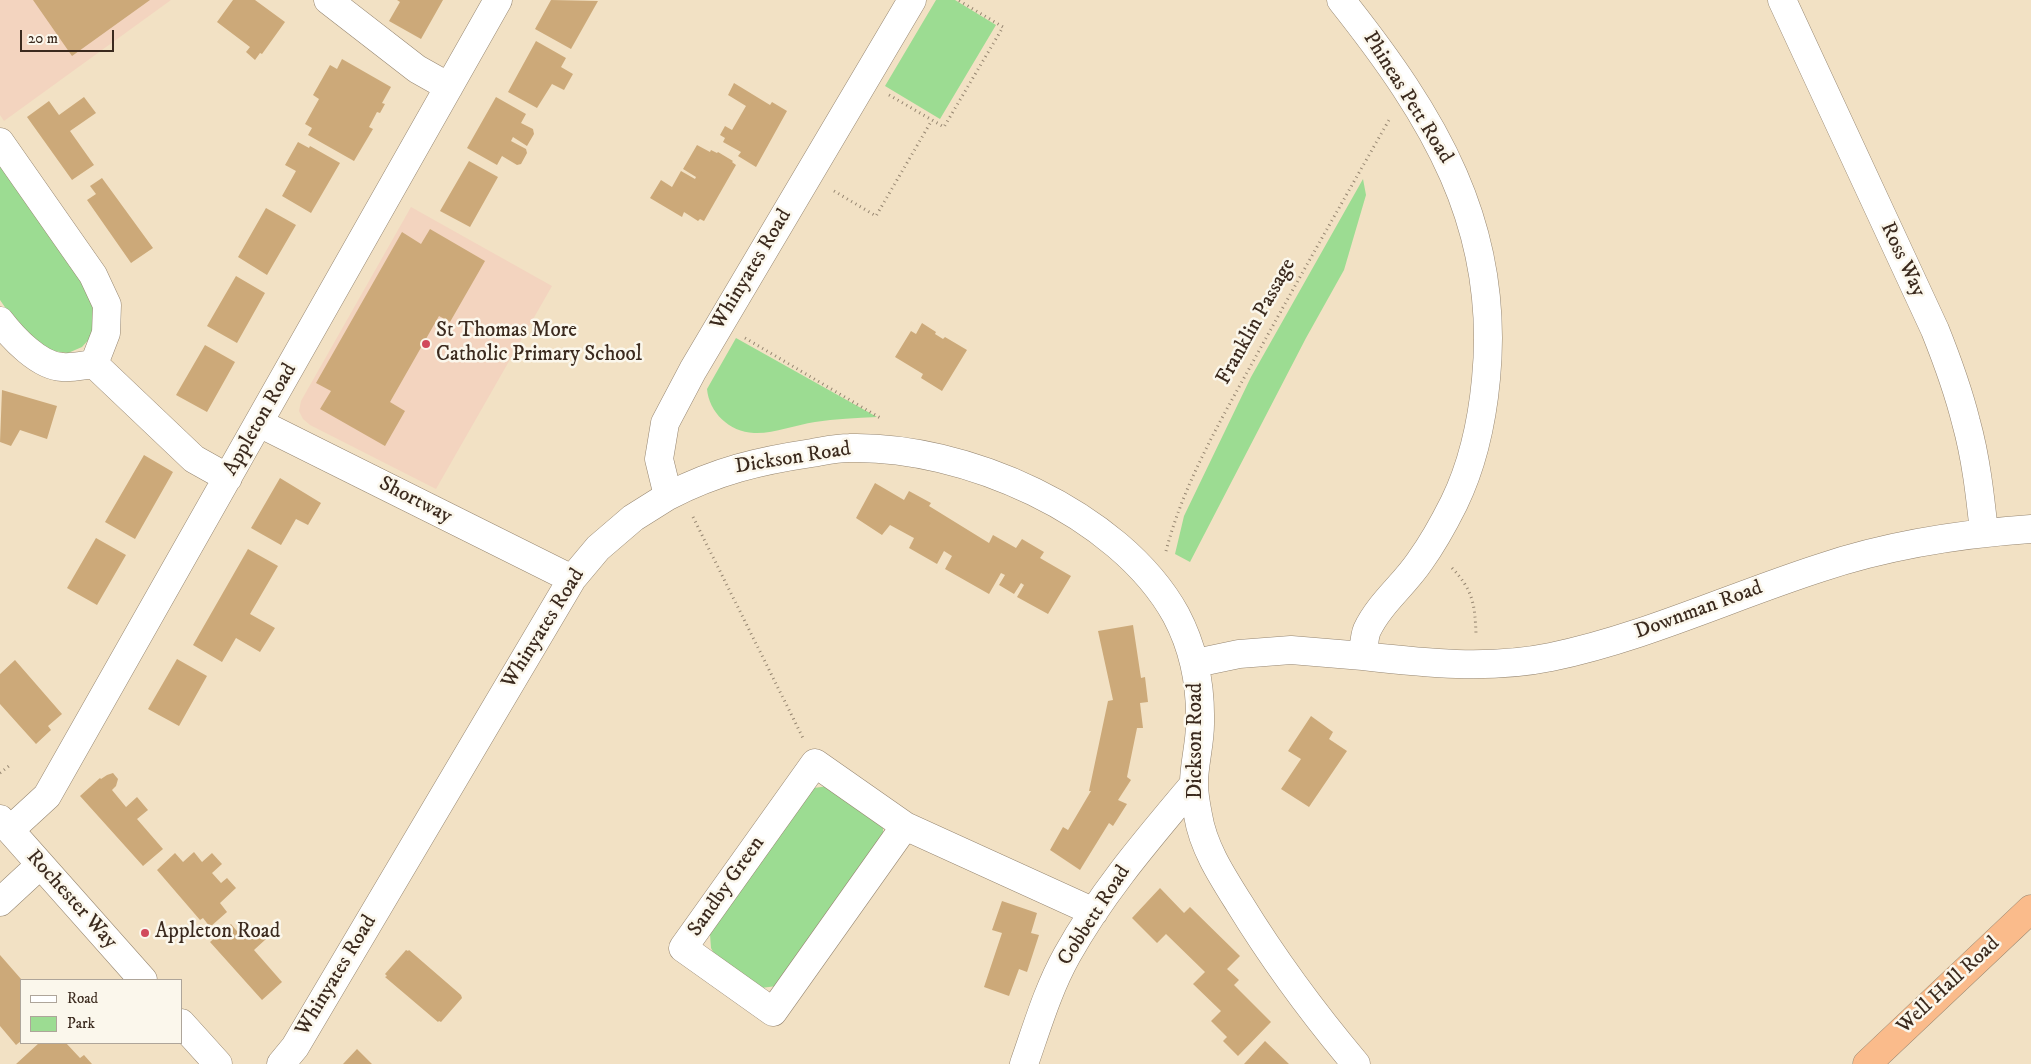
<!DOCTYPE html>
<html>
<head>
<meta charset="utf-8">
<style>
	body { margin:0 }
	#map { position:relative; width:2031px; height:1064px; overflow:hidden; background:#f2e1c4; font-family:"IM FELL DW Pica",serif }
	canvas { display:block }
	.legend { position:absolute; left:20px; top:979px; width:162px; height:65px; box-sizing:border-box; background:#fbf7ec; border:1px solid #aea59a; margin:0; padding:6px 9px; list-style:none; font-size:15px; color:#3b2a1e }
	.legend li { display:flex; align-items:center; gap:10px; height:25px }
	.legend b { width:25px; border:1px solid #aea59a }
	.scale { position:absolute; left:20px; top:30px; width:94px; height:22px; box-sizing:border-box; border:2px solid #3b2a1e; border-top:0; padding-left:6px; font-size:15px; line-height:18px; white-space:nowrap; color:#3b2a1e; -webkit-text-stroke:4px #fbf7ec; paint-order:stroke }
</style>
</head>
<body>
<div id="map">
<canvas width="2031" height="1064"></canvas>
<ul class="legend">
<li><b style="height:6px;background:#fff"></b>Road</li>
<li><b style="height:14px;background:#9cdc92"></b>Park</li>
</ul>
<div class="scale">20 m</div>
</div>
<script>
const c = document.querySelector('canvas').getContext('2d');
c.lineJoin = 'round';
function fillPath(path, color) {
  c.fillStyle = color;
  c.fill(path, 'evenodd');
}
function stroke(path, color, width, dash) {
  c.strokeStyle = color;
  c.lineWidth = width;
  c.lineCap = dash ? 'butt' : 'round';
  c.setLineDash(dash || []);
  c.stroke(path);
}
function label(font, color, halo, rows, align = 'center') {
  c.font = font + ' "IM FELL DW Pica",serif';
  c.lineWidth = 5;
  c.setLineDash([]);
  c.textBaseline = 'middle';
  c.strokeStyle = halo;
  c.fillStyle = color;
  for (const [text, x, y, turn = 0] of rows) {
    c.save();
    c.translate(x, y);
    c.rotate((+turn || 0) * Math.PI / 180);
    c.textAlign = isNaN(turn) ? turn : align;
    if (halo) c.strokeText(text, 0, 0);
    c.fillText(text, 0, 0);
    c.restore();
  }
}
const built = new Path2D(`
	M0,0H171L4,121L0,115Z
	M411,207L552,286L436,489L310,425L303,419L299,411L301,401Z`);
const green = new Path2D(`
	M936,0H955L996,25L940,119L885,86Z
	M0,162L80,275L94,306L96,322L92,336L82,347L68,353L52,351L35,343L20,329L0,300Z
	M1363,179L1366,195L1344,270L1306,338L1190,562L1175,554L1184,516L1251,377Z
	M736,338L877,417C856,418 835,419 815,422C795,425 773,434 754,433C729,432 709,412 707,389Z
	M828,786L883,826V838L777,986L761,988L718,961L711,948L710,934L715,919L814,788Z`);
const building = new Path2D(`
	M33,0H150L72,56Z
	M233,0H255L285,22L262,54L260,53L255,60L246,52L250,47L217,22Z
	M397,0H443L421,39L389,21L400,2Z
	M551,0L598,1L571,49L535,29Z
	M536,41L566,58L561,67L573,74L564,90L552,84L537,108L508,92Z
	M342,59L391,87L382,103L385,104L380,113L377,112L369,127L373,129L354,161L308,135L312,128L305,124L319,99L313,95L330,65L337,69Z
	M734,83L770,105L772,102L787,111L756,167L738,156L741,152L723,142L725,138L720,135L725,126L732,130L746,106L728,95Z
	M84,97L96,113L70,131L94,165L72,180L27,117L49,101L59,115Z
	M496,97L526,114L521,123L533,129L534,134L527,146L513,137L511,141L526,149L527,153L521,164L517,165L502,156L497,165L467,148Z
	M298,142L309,148L310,146L340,163L311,213L282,196L296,171L285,165Z
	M697,145L710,152L711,150L717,153L718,152L733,161L732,162L736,165L704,221L700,219L698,221L684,212L682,217L650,198L661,180L672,187L681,171L695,179L696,177L683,169Z
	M469,161L498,177L470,227L440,211Z
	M102,178L153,248L131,263L87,200L96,194L90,186Z
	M266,208L296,225L267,275L238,257Z
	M430,229L485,261L450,322L439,316L390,402L405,411L385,446L320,409L331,391L316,383L402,232L421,244Z
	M236,276L265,293L237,343L207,326Z
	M922,323L936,332L935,334L943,339L945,337L967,350L942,391L921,378L923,374L895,357L911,331L916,334Z
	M205,345L235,362L207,412L176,395Z
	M2,390L57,406L47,439L20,430L11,446L0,442Z
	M144,455L173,472L135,539L105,522Z
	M280,478L321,503L308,525L296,519L281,545L251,528Z
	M875,483L904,500L909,491L931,503L929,506L989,543L993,535L1016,548L1022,539L1044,552L1040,558L1071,576L1048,614L1017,597L1024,585L1021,583L1014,594L999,585L1005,575L1001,573L989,594L945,569L952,556L944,551L937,564L909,548L914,538L912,537L890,525L882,535L856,518Z
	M96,538L126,555L97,605L67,588Z
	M248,549L278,566L250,614L275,628L260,652L236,638L222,662L193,645Z
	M1133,625L1141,678L1145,677L1148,702L1140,703L1143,728H1137L1127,777L1131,780L1118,800L1127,804L1113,826L1109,823L1080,870L1050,850L1063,827L1068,830L1091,791H1089L1108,701L1113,700L1098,631Z
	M177,659L207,676L179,726L148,709Z
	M15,660L62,714L48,726L51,730L36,744L0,704V674Z
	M1311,716L1333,732L1329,739L1347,751L1309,807L1281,789L1301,759L1288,751Z
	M113,773L118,779L116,786L112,790L126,807L137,797L148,810L137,819L163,849L143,866L80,796L100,778L101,779L107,775Z
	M194,852L202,862L212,853L222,864L212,873L221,883L227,878L236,888L220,903L227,912L210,927L203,918L200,920L157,870L175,853L183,862Z
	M1160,888L1184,913L1190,907L1240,956L1227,969L1239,980L1234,985L1271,1022L1238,1056L1223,1041L1227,1037L1211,1021L1221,1011L1193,984L1205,972L1166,934L1157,943L1132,918Z
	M1002,901L1037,913L1031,933L1039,935L1027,972L1019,969L1009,996L984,987L1002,933L992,930Z
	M231,924L241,936L254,925L266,939L254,950L282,982L262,1000L210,942Z
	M406,950L408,951L409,950L461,995L462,998L441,1022L439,1021L438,1022L385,977L387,976L385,974Z
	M0,955L21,979V1041L16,1045L0,1026Z
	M1265,1041L1289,1064H1244Z
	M39,1043H66L80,1058L84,1055L92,1064H16Z
	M357,1049L372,1064H343Z`);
const path = new Path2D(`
	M889,95L944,127L1003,27L958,0
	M834,191L876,216L932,120
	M745,338L882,419
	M693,517L803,738
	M1166,551C1184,482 1221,420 1255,358C1299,278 1344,199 1389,120
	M1452,568C1473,590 1475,605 1476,634
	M0,773L9,766`);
const minor = new Path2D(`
	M328,0L417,69L449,87
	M1782,0L1935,330C1947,360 1958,390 1966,422C1976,458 1980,495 1984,532
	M0,142L93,275L107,305L106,333L94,364C84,365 73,368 62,367C39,366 13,338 0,321
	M94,364L194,459L228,478
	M259,423L572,579
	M668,496C717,471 758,461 812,453C824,451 837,448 849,448C963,445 1119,512 1176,615C1194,649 1201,686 1200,724C1200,744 1194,764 1194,783C1194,794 1196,805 1198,815C1203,847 1222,876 1239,903C1274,960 1313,1013 1356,1064
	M1363,656C1425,663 1488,670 1551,657C1643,638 1730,597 1820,568C1888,545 1959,534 2031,529
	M1196,663L1239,654L1291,650L1363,656C1364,648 1364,637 1367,630C1380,603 1404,585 1420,561C1433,543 1444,523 1454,503C1473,464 1482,422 1486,379C1501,225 1433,116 1341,0
	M0,819L143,980
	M905,826L773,1012L683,948L815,763L905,826L1094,912
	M10,830L47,796L498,0
	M0,902L40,865
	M181,1023L218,1064
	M281,1064L295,1047L337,976L572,579L598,548L633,518L668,496L659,459L665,423L693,370L912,0
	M1024,1064C1037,1027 1048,989 1067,955C1102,892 1148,839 1194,784`);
const highway = new Path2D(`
	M1867,1064L2031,909`);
const markers = [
	[426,344,5,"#d1495b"],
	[145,933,5,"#d1495b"]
];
const streetNames = [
	["Phineas Pett Road",1407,98,58],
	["Ross Way",1902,260,65],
	["Whinyates Road",752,270,-59],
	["Franklin Passage",1257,322,-61],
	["Appleton Road",261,420,-60],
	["Dickson Road",793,459,-9],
	["Shortway",415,501,27],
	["Downman Road",1699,611,-20],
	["Whinyates Road",544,629,-58],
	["Dickson Road",1197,741,-90],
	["Sandby Green",727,887,-55],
	["Rochester Way",71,900,48],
	["Cobbett Road",1095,916,-57],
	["Whinyates Road",337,976,-59],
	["Well Hall Road",1949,986,-43]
];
const poiNames = [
	["St Thomas More",436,332],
	["Catholic Primary School",436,356],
	["Appleton Road",155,933]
];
fillPath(built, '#f3d4bf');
fillPath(green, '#9cdc92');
fillPath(building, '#cca979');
stroke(minor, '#968671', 29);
stroke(highway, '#968671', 29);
stroke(path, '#968671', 3, [1, 4]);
stroke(minor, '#fff', 28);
stroke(highway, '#fabb8b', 28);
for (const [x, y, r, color] of markers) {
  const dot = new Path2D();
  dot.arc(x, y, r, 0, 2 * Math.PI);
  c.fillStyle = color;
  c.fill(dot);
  stroke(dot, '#fbf7ec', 2);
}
label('21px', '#3b2a1e', '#fbf7ec', streetNames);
label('21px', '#3b2a1e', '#fbf7ec', poiNames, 'left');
</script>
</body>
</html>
